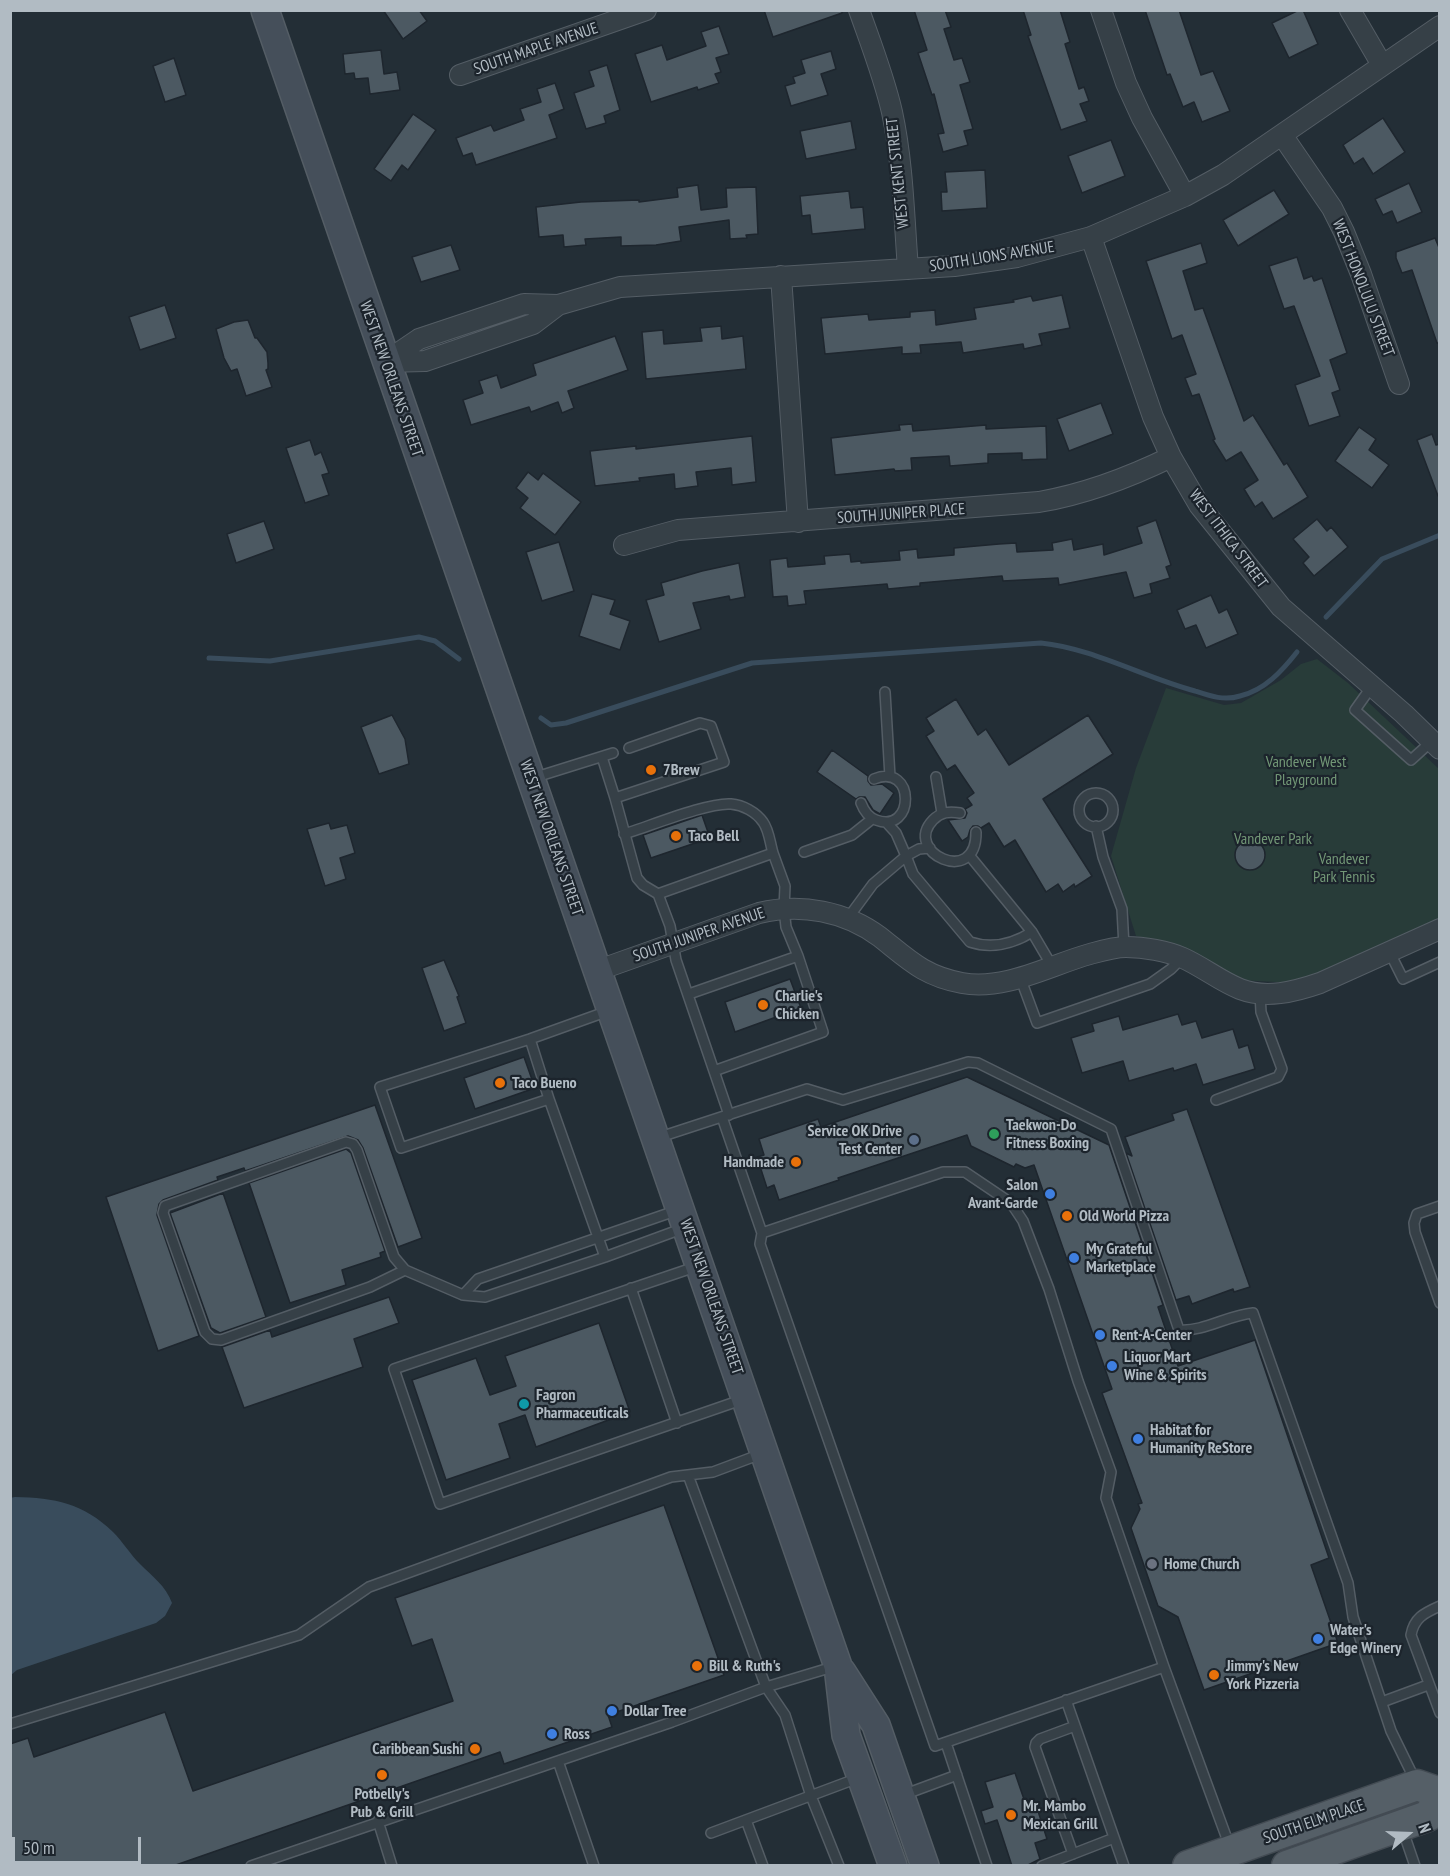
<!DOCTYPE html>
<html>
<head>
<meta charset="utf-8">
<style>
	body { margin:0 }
	#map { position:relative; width:1450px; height:1876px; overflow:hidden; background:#232e36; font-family:"PT Sans Narrow",sans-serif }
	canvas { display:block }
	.frame { position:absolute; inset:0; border:12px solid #b1bbc3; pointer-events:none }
	.north { position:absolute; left:1378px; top:1804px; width:60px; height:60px; -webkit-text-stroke:4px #1c242c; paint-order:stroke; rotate:71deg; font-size:16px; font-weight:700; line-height:24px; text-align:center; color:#b1bbc3 }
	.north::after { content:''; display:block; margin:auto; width:21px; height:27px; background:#b1bbc3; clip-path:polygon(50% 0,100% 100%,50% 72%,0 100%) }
	.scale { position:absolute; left:12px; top:1837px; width:129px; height:27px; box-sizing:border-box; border:3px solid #b1bbc3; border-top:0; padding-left:8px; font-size:18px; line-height:21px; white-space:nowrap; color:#b1bbc3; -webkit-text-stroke:4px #1c242c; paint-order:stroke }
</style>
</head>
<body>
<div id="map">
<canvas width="1450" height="1876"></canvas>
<div class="frame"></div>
<div class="north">N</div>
<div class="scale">50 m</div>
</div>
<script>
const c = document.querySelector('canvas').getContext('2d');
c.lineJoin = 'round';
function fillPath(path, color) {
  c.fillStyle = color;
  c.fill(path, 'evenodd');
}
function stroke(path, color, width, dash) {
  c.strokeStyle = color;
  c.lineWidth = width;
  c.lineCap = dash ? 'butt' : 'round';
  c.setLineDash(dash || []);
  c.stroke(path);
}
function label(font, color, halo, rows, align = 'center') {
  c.font = font + ' "PT Sans Narrow",sans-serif';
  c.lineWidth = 4.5;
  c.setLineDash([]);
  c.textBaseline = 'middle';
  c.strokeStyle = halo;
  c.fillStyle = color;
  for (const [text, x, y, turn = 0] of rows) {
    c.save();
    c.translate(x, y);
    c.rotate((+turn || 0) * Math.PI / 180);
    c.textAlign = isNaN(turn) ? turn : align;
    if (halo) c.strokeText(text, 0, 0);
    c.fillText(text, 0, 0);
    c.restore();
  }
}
const green = new Path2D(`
	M1317,659L1348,683L1439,769V920L1295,983L1238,980L1179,947L1136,936L1111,856L1136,768L1166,688L1224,705L1241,703L1281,680L1301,664Z`);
const water = new Path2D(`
	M15,1497C55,1498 83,1503 113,1532C123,1542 130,1554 140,1564C152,1576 166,1586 172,1603L165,1616L156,1623L17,1670L11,1675L10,1498Z`);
const stream = new Path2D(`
	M1326,617L1382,559L1440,535
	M209,658L270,661L419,637L435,641L459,659
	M541,718L551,725L566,723L752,663L1041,643C1092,648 1145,678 1195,691C1210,696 1224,701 1240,696C1265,690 1282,671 1297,652`);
const building = new Path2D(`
	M383,10H419L427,21L403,39Z
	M764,10H842V13L773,37Z
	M914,10H945L951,27L944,29L954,60L962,58L970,82L960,85L973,129L964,131L968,145L943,152L938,134L944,133L934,94L932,95L918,53L927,50Z
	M1023,10H1060L1070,42L1065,44L1079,89L1084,87L1089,101L1080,104L1087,121L1061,130L1028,36L1031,35Z
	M1145,10H1179L1201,75L1213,71L1230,111L1202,122L1194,102L1183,107L1170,74L1167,75Z
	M1299,10H1303L1318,44L1289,58L1272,23Z
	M719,26L729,54L716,58L721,72L715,74L719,83L698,90L697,87L651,102L635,54L662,45L667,60L706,46L701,32Z
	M381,50L384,74L397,72L400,90L370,94L368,78L355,79L354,73L345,74L343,54Z
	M831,51L836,69L821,74L828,95L791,106L785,86L795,83L793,77L805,73L801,60Z
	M174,58L186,95L165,102L153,66Z
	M607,65L620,110L604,116L606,123L586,129L574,93L594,86L589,71Z
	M555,83L564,109L549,115L557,138L476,165L472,153L463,156L456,138L491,125L494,131L524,120L520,109L541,102L537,89Z
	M413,114L436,130L408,170L402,165L391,181L374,169Z
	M1383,118L1405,152L1373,174L1363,158L1354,164L1343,145Z
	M851,121L856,149L806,159L800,131Z
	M1111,140L1125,176L1082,193L1068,156Z
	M985,170L987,208L942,211L941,192H947L945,172Z
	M1409,183L1422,212L1397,223L1392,211L1383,215L1375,199Z
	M698,185L701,210L727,207L726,188L756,187L758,234L746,235L747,238L730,239L729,220L679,227L681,241L656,245L621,246V237L585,239L586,245L564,247L563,235L539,237L536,207L581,202L639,200V202L678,197L677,188Z
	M1274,190L1289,214L1238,246L1223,220Z
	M849,191L851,208L863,207L865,229L812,234L810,215L802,216L800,196Z
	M1435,238L1440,250V343H1437L1412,270L1402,273L1396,258V252Z
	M1201,243L1207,263L1183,271L1195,310L1203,308L1244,421L1253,415L1284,465L1287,463L1308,497L1273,519L1262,502L1255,507L1244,489L1258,480L1241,452L1226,461L1213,440L1215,439L1199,394L1192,396L1185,378L1196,374L1182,335L1172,339L1146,261Z
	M451,245L460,270L421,282L412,257Z
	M1297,257L1304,279L1312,276L1314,281L1322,278L1347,353L1330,360L1340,390L1332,393L1340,416L1309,426L1295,385L1320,376L1294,306L1284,309L1269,266Z
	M1062,295L1070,328L1039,334L1042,345L1024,349L1023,344L963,353L961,342L920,345L921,353L902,354V347L825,354L821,318L868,314L869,320L910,317V312L935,310L936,325L976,319L974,308L1014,302L1013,300L1031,296L1033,301Z
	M165,305L176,338L140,350L129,317Z
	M248,320L255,338H257L267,352L268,363V369L266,370L272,387L246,396L237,369L231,371L224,358L216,329L234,322Z
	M721,326L722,339L743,336L746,369L646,379L642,332L663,330L664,344L702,341L700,328Z
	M615,336L628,370L568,391L574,408L562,413L558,402L531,412L529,407L471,425L463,400L483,393L479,381L497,375L501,388L536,375L533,364Z
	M1101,403L1113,434L1069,451L1057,419Z
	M912,424L913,431L986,425V429L1046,426L1047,459L1022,460V453L988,454V463L950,466L949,456L911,458L912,470L895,471L894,469L835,475L831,438L900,430L899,425Z
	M1359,427L1376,439L1369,450L1389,465L1372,488L1335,461Z
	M1432,434L1436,445L1440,444V496H1438L1417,440Z
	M752,436L756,482L732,485L731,468L696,472L698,486L675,489L674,474L639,478L640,481L595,486L590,451L636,446V449Z
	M310,440L315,455L321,452L329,473L322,475L329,495L305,503L286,448Z
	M528,472L538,480L543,473L581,502L555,535L520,508L528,498L516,488Z
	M1317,519L1327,531L1331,527L1348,547L1314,576L1303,563L1309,557L1293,539Z
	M1156,520L1171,565L1166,567L1170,578L1150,584L1152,593L1134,598L1126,572L1059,585L1058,578L1003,581L1002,576L920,583V586L888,589L887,584L804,591L806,604L788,606L787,596L773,597L770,560L787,558L788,567L825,564L824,556L850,554L851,562L861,561V563L900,560L899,551L917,549L918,558L954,555V548L999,544L1016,543L1017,552L1053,550L1052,543L1072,539L1074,550L1103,544L1104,555L1142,543L1137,527Z
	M264,521L274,549L236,563L227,534Z
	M559,542L574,591L542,601L526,552Z
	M739,563L745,597L730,600L729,596L693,603L701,629L659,642L646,600L664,595L661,583L702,571Z
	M592,594L615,600L610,614L630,621L620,650L579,636Z
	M1211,595L1219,613L1227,609L1238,634L1206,648L1196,625L1185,629L1177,610Z
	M956,699L978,735L986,729L1009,765L1088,715L1113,754L1043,799L1092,876L1075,887L1074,884L1063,892L1058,884L1046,892L1015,840L1004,847L989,823L981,828L978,826H973L970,830L968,837L962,841L948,820L965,818L967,813L965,809L972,805L967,798L974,793L955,765L947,770L926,736L934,731L926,718Z
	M392,715L405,739L409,764L379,774L361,727Z
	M832,750L868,776V781L871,785L882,784L894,793L880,814L873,810L865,797H859L856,799L817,772Z
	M702,815L710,838L651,858L643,835Z
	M329,823L331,829L347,825L355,853L340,858L346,879L325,886L307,829Z
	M1235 855a15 15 0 1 1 30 0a15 15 0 1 1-30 0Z
	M444,960L459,996L457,997L466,1023L444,1031L422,968Z
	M790,979L801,1008L735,1032L725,1002Z
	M1178,1014L1182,1025L1196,1021L1202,1038L1233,1029L1239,1048L1248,1045L1255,1069L1203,1085L1196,1064L1174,1071L1173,1068L1129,1081L1123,1061L1082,1073L1071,1038L1094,1031L1092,1024L1119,1016L1123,1030Z
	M524,1057L535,1088L475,1109L464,1078Z
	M967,1077L1109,1145L1163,1305L1158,1307L1178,1366L1255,1340L1329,1558L1311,1565L1338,1643L1204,1690L1178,1617L1158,1606L1131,1528L1140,1509L1138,1504L1142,1503L1102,1393L1112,1389L1034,1165L1025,1168L1016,1164L1014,1167L971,1146L967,1135L838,1178L839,1180L779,1200L774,1185L767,1188L757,1157L764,1155L759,1139L818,1119L821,1127Z
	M375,1105L422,1238L398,1247L363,1148L358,1140L348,1136L245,1171L244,1168L217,1177L218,1180L163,1200L159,1204L157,1215L199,1336L158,1351L106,1197Z
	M1187,1109L1250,1287L1234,1292L1233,1289L1192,1304L1189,1296L1176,1300L1126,1153L1132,1156L1125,1137L1174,1120L1172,1114Z
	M346,1149L351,1153L385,1251L380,1253L381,1257L342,1270L346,1285L290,1303L249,1183Z
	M223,1193L266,1317L220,1333L211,1328L170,1213Z
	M389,1297L399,1323L354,1339L363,1367L244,1408L222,1347L270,1330L272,1337Z
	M599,1323L630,1412L536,1447L525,1415L499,1424L510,1458L446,1480L412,1380L476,1358L490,1395L516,1386L505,1356Z
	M664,1505L724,1675L608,1715L612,1727L504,1764L500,1752L173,1866H10V1744L28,1738L34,1757L165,1712L193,1791L453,1701L432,1639L412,1646L395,1598Z
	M1015,1773L1028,1811L1037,1808L1047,1839L1035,1843L1040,1859L1026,1866H1012L997,1820L985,1824L981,1811L993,1807L985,1782Z`);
const service = new Path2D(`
	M1372,686L1355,710L1411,760L1432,741
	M885,692L890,777
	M602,757L615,798L724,762L711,726L700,723L629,748
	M936,777L942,813
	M533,778L613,753
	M1079 810a17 17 0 1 1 34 0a17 17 0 1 1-34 0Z
	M615,798L637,878L643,885L658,894
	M861,803C864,811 868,817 876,820C915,835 916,762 874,779
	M960,813C949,811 941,812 933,820C902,852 977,888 976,832
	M886,822L896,833L906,856L919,849L930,848
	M1096,826L1103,857L1122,909L1124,947
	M624,834C648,827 708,802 731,804C743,805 756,812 763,822C769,830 770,843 773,853
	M804,852L852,835L872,819
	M773,853L785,886L784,909L786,927L798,956L823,1032L714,1071L676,960L670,926L658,894Z
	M969,855L1032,932L1052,966
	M848,918L873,884L906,856L913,874L970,942C991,949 1013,944 1032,932
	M1389,951L1403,979L1440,962
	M1020,977L1037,1023L1150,984L1171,969L1182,958
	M689,994L798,956
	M530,1039L549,1099L605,1257
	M714,1071L729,1115
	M549,1099L401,1148L380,1087L530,1039L608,1011
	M1216,1100L1278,1077L1282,1069L1261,1012L1260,993
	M722,1117L762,1233
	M657,1138L807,1089L843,1100L968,1062L978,1063L1111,1129L1179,1330C1204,1332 1228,1315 1253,1313L1348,1583L1353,1617L1391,1731L1415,1780
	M1440,1206L1417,1214L1414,1223L1415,1232L1440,1303
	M698,1266L394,1369L440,1504L744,1399
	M405,1270L370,1287L221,1340L212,1339L205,1332L163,1213L165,1206L346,1142L353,1144L357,1150L394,1257L405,1270L463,1295L485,1297L605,1257L684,1228
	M631,1288L677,1423
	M463,1295L478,1279L678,1210
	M688,1475L766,1687L785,1715L811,1796L839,1866
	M1440,1606C1424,1613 1414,1618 1411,1635L1440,1713
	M1164,1667L935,1746L760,1244L762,1233L943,1172H965L1011,1203L1023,1221L1049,1289L1078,1381L1111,1472L1106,1498L1164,1667L1230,1847
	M1066,1700L1124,1866
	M1382,1702L1428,1685
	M10,1724L299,1635L369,1587L671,1477L713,1472L761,1454
	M946,1743L987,1866
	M558,1761L594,1866
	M903,1795L957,1775
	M746,1820L763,1866
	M378,1821L392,1866
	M1402,1828L1415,1866
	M711,1833L858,1778
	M1073,1854L1035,1747L1036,1743L1040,1739L1075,1726
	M251,1866L672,1722L766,1687L836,1666
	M1042,1866L1114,1838`);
const minor = new Path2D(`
	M859,10C871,44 884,77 892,112C903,163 904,217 908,269
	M1101,10L1126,83L1142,118L1185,196
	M1350,10L1382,65
	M460,75L646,10
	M1282,135L1332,208L1344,232L1361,274L1399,384
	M1091,237L1153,417L1171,457L1199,505L1281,607L1404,714L1440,749
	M781,276L798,522
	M385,362L419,339L524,304L558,305L620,287L954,266L1017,257L1091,237L1185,196L1223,175L1440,26
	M385,362L425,361L533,324L558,305
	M624,545L678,530L1039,502C1086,494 1128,478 1171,457
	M596,971L759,913C801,903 845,911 880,937C909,960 924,976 962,983C1005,991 1050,965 1090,954C1101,951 1114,947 1126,947C1144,947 1167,951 1183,958C1203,967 1220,981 1240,989C1266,999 1294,992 1320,983L1440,929`);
const secondary = new Path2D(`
	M265,10L838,1666L846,1735L893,1866
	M842,1672L876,1725L925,1866`);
const primary = new Path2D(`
	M1188,1866L1417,1785L1440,1793
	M1287,1866L1428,1816L1440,1799`);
const markers = [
	[651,770,6,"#e8710a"],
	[676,836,6,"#e8710a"],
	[763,1005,6,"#e8710a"],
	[500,1083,6,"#e8710a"],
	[994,1134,6,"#2e9e5b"],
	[914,1140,6,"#5c6f8a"],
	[796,1162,6,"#e8710a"],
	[1050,1194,6,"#3f7fe0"],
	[1067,1216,6,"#e8710a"],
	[1074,1258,6,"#3f7fe0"],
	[1100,1335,6,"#3f7fe0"],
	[1112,1366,6,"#3f7fe0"],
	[524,1404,6,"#0f9aa8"],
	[1138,1439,6,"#3f7fe0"],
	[1152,1564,6,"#6b7280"],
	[1318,1639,6,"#3f7fe0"],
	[697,1666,6,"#e8710a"],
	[1214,1675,6,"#e8710a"],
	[612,1711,6,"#3f7fe0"],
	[552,1734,6,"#3f7fe0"],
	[475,1749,6,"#e8710a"],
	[382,1775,6,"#e8710a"],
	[1011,1815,6,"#e8710a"]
];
const streetNames = [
	["SOUTH MAPLE AVENUE",536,49,-19],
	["WEST KENT STREET",898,173,-96],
	["SOUTH LIONS AVENUE",992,257,-9],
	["WEST HONOLULU STREET",1363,288,69],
	["WEST NEW ORLEANS STREET",391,379,71],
	["SOUTH JUNIPER PLACE",901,514,-4],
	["WEST ITHICA STREET",1228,539,53],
	["WEST NEW ORLEANS STREET",551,838,71],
	["SOUTH JUNIPER AVENUE",699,935,-19],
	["WEST NEW ORLEANS STREET",711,1297,71],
	["SOUTH ELM PLACE",1314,1822,-19]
];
const parkNames = [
	["Vandever West",1306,762],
	["Playground",1306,780],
	["Vandever Park",1273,839],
	["Vandever",1344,859],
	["Park Tennis",1344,877]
];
const poiNames = [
	["7Brew",663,770],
	["Taco Bell",688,836],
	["Charlie's",775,996],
	["Chicken",775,1014],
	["Taco Bueno",512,1083],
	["Taekwon-Do",1006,1125],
	["Fitness Boxing",1006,1143],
	["Service OK Drive",902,1131,"right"],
	["Test Center",902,1149,"right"],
	["Handmade",784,1162,"right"],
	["Salon",1038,1185,"right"],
	["Avant-Garde",1038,1203,"right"],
	["Old World Pizza",1079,1216],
	["My Grateful",1086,1249],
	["Marketplace",1086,1267],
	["Rent-A-Center",1112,1335],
	["Liquor Mart",1124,1357],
	["Wine & Spirits",1124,1375],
	["Fagron",536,1395],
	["Pharmaceuticals",536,1413],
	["Habitat for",1150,1430],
	["Humanity ReStore",1150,1448],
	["Home Church",1164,1564],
	["Water's",1330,1630],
	["Edge Winery",1330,1648],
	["Bill & Ruth's",709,1666],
	["Jimmy's New",1226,1666],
	["York Pizzeria",1226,1684],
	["Dollar Tree",624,1711],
	["Ross",564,1734],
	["Caribbean Sushi",463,1749,"right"],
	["Potbelly's",382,1794,"center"],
	["Pub & Grill",382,1812,"center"],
	["Mr. Mambo",1023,1806],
	["Mexican Grill",1023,1824]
];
fillPath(green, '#283c39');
fillPath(water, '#394c5c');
stroke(stream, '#394c5c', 5);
fillPath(building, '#4c5962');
stroke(building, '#1e262e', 1.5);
stroke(service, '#545d65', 12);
stroke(minor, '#545d65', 22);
stroke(secondary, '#545d65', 30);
stroke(primary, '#434b53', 33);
stroke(service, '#364047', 9);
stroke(minor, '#364047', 20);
stroke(secondary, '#454f5a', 27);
stroke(primary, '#555f67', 30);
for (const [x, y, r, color] of markers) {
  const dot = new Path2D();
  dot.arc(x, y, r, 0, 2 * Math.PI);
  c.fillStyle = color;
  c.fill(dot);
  stroke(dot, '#1c242c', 2);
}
label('16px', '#b1bbc3', '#1c242c', streetNames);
label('16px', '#729776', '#1c242c', parkNames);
label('bold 16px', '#b1bbc3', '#1c242c', poiNames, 'left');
</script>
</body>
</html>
